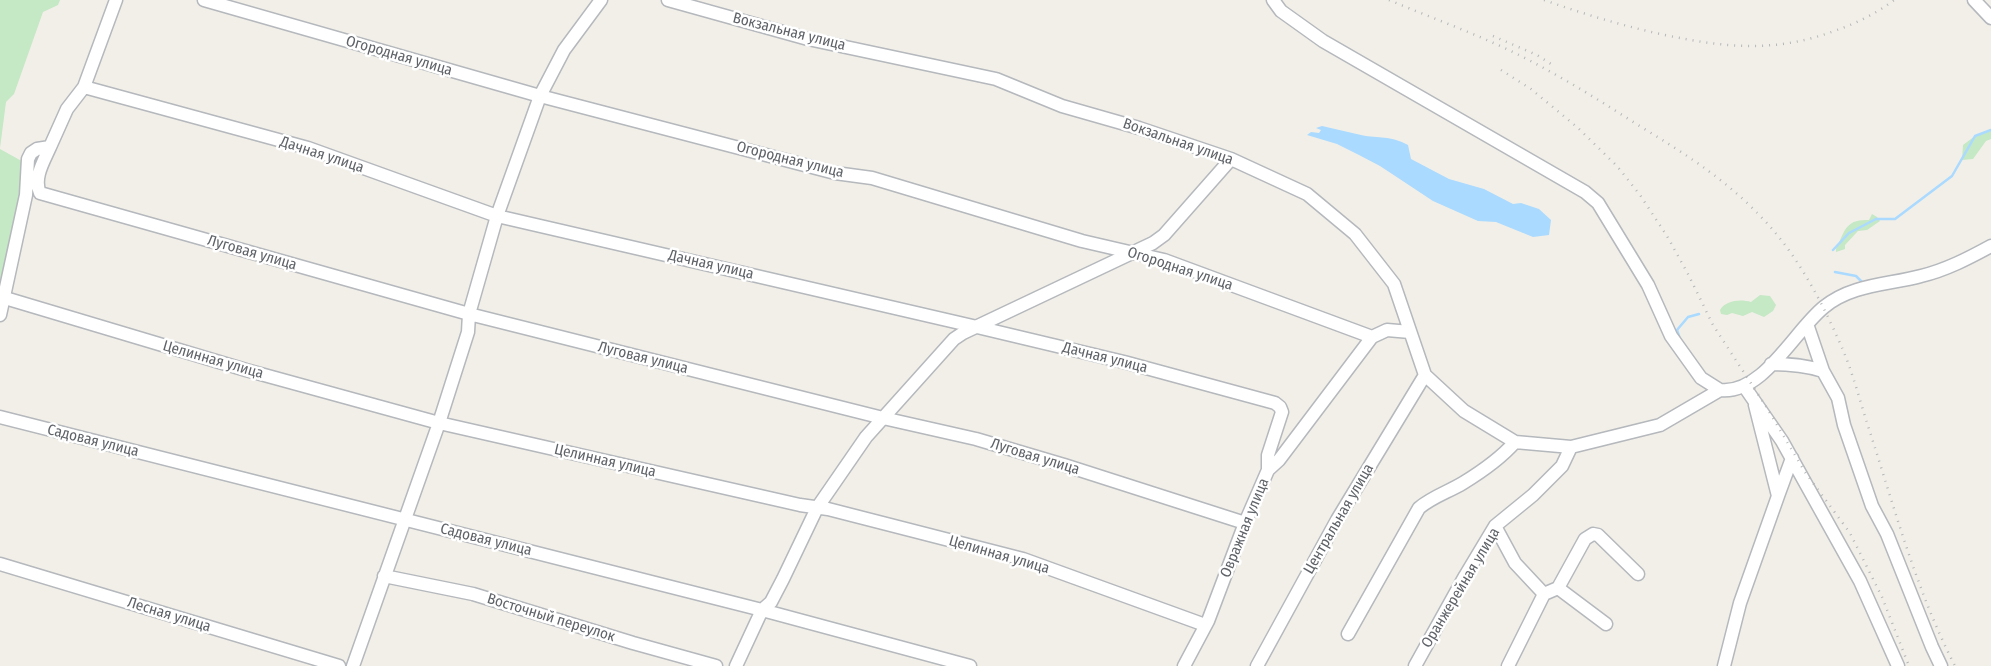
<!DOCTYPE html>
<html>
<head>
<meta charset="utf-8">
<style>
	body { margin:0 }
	canvas { display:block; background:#f1efe8 }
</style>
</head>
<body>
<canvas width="1991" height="666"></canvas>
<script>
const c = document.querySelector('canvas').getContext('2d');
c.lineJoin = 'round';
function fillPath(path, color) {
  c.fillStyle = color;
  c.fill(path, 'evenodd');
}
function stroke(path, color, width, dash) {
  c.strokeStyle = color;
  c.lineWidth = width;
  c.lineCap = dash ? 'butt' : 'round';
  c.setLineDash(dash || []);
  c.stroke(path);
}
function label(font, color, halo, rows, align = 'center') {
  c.font = font + ' "Fira Sans Condensed",sans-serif';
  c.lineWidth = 5;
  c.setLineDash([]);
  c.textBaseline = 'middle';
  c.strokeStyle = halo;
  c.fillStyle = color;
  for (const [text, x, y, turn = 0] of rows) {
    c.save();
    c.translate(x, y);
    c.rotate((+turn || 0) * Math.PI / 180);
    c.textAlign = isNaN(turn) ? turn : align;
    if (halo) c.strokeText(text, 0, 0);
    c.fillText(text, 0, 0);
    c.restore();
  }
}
const green = new Path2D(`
	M0,0H60L58,5L43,12L14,94L6,102L0,148Z
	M1991,129V139L1986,141L1973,159L1962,160L1963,145L1975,136Z
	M0,149L27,164L0,303Z
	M1872,214L1877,217L1880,221L1867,230L1858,231L1845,245V249L1836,252V249C1845,231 1845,219 1869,220Z
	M1760,295L1770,296L1776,305L1773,311L1764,317L1752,312L1743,316L1732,313L1727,315L1721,314L1720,310C1726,300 1741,299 1751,302Z`);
const water = new Path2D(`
	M1322,126C1335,129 1348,132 1361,135C1380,139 1389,135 1408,145L1411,159L1449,179L1484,189L1513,204L1521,203L1539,209L1551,220L1549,235L1533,237L1496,222L1478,221L1433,201L1380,166L1359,155L1337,144L1307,135L1311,132L1319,133L1321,130L1316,128Z`);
const stream = new Path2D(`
	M1833,250L1849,233L1876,219H1895L1952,176L1975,136L1991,130
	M1835,272L1856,276L1863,283
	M1680,339L1677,330L1688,317L1699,314`);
const minor = new Path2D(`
	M204,0L540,96L835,173L872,178L1082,241L1164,260L1372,337
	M668,0L808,39L996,79L1062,106L1139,128L1231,159L1307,194L1355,234L1394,284L1425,375L1464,411L1515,442L1571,447L1660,425L1720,390C1763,395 1795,330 1824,307C1852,284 1888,285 1921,276C1946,270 1969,258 1991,246
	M1273,0L1281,11L1323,41L1585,192L1598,203L1648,285L1671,336L1701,378L1720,390
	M1974,0L1991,18
	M84,87L308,148L497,216L977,327L1124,362L1275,403L1280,407L1282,412L1268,455V470
	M50,147C44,161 33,178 40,193L469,314L883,418L976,439L1064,465L1245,523
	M5,298L246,370L439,423L800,505L828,509L1023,559L1205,625
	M0,315L26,195L28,159L31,153L37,149L50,147L67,109L84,87L116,0
	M1807,324L1823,371L1838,398L1844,425L1872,506L1887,534L1932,647L1941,666
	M1771,364C1790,364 1805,365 1823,371
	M1744,386L1782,441L1860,581L1898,666
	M0,417L762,610L970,666
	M1778,496L1792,458
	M1495,526L1515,563L1544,594
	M0,564L339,666
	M384,576L473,594L633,643L716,666
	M1558,588L1606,624
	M1348,634L1419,508C1432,497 1448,492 1463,483C1481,472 1501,458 1515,442
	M353,666L439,423L468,332L469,314L497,216L540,96L564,50L601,0
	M736,666L762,610L771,602L783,579L817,508L866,437L954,339L963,333L1153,243L1164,235L1231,159
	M1184,666L1208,621L1245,523L1268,470L1279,460L1372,337L1387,330L1410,332
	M1257,666L1337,520L1425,375
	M1415,666L1465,576L1495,526L1533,495L1562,466L1571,447
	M1508,666L1544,594L1558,588L1585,539L1593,534L1598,535L1638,574
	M1724,666L1740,603L1778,496L1755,405`);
const rail = new Path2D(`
	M1389,0C1439,21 1491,39 1538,65C1572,83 1605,104 1638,125C1684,153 1727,180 1764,220C1799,257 1823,304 1843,350C1853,374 1860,401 1868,426C1894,506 1916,590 1955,666
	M1544,0C1584,14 1623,26 1665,35C1727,48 1776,53 1837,30C1857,23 1877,13 1894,0
	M1493,36L1537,55L1551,64
	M1501,70L1531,89L1577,127L1617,166L1640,195L1667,236L1688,274L1713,325L1767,408L1805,472L1850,533L1882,597L1909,666`);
const streetNames = [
	["Вокзальная улица",789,32,14],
	["Огородная улица",399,56,16],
	["Вокзальная улица",1178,142,19],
	["Дачная улица",322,155,18],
	["Огородная улица",790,160,14],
	["Луговая улица",252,253,16],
	["Дачная улица",711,265,13],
	["Огородная улица",1180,269,18],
	["Луговая улица",643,358,14],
	["Дачная улица",1105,358,14],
	["Целинная улица",213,360,16],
	["Садовая улица",93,441,14],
	["Луговая улица",1035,457,17],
	["Целинная улица",605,461,13],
	["Центральная улица",1339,519,-60],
	["Овражная улица",1245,528,-68],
	["Садовая улица",486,540,14],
	["Целинная улица",999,555,16],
	["Оранжерейная улица",1461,588,-59],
	["Лесная улица",169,615,17],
	["Восточный переулок",551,618,17]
];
fillPath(green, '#c5e8c5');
fillPath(water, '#aadaff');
stroke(stream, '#aadaff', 2.5);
stroke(minor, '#b5b8bc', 15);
stroke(minor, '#fff', 12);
stroke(rail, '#b6b7b8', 2.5, [1, 6]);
label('15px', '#5f6368', '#fff', streetNames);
</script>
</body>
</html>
